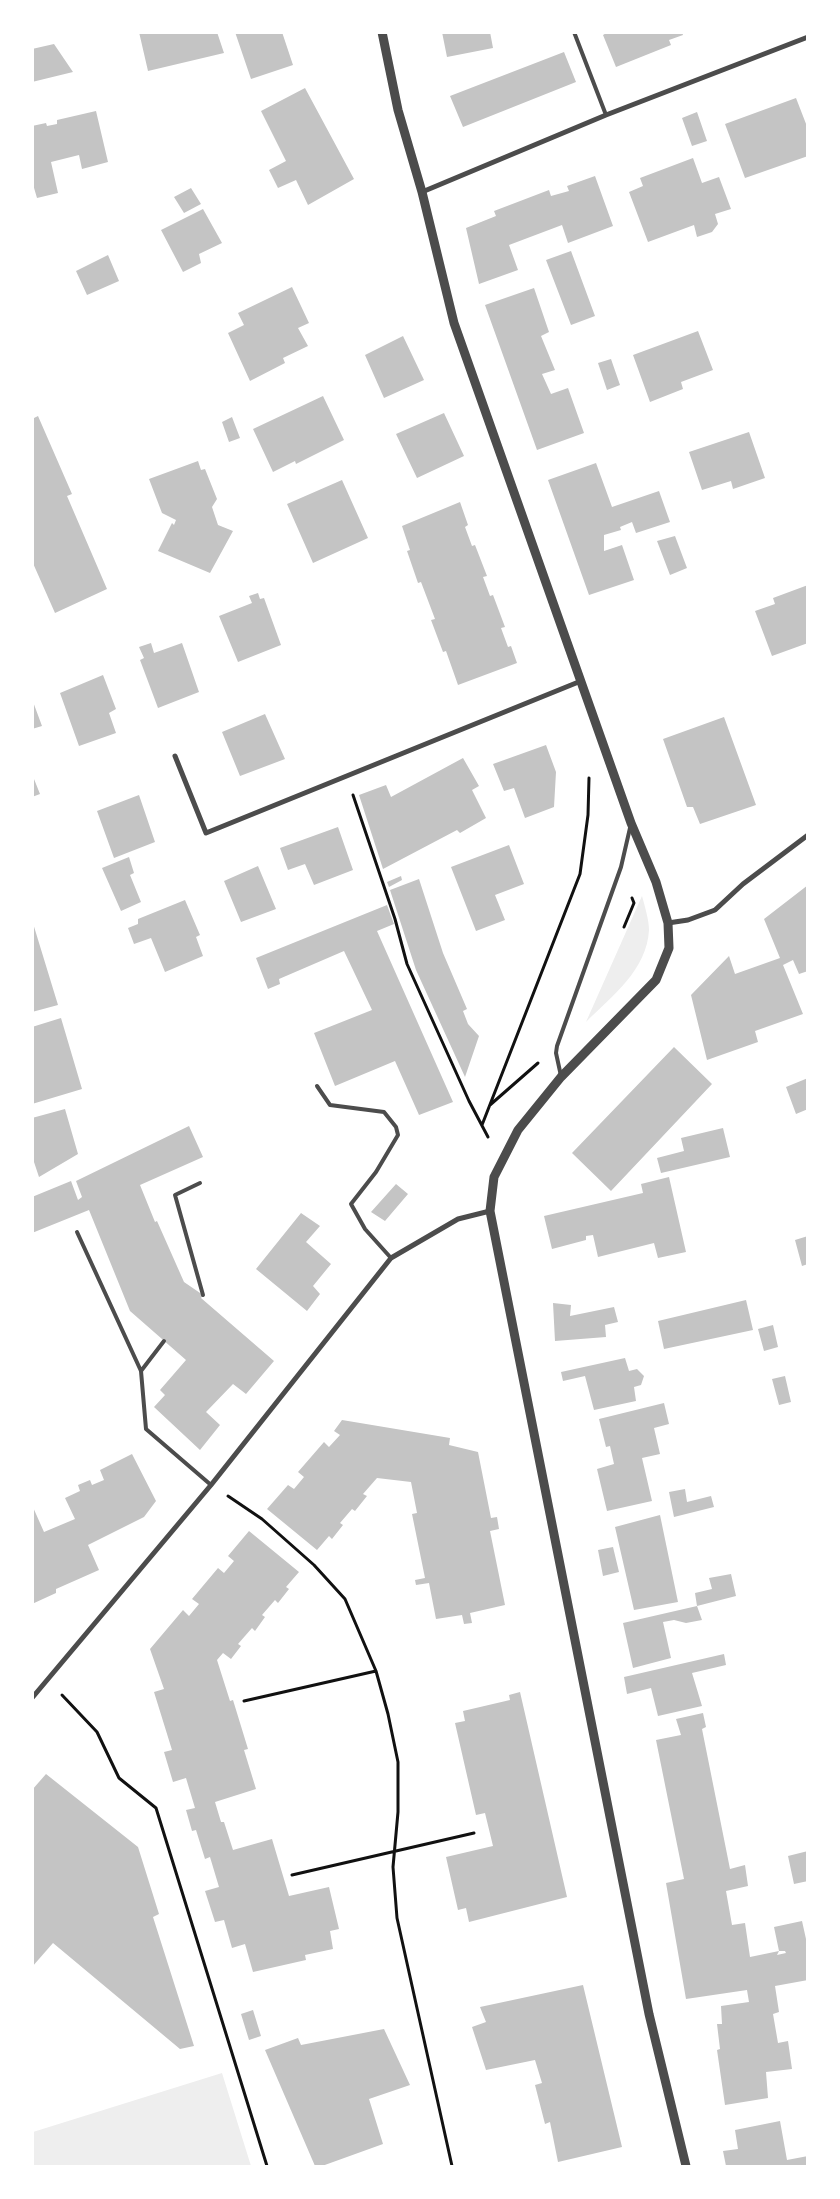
<!DOCTYPE html>
<html>
<head>
<meta charset="utf-8">
<style>
	body { margin:0 }
	#map { position:relative; width:840px; height:2199px; overflow:hidden; background:#fff; font-family:Helvetica,sans-serif }
	canvas { display:block }
	.frame { position:absolute; inset:0; border:34px solid #fff; pointer-events:none }
</style>
</head>
<body>
<div id="map">
<canvas width="840" height="2199"></canvas>
<div class="frame"></div>
</div>
<script>
const c = document.querySelector('canvas').getContext('2d');
c.lineJoin = 'round';
function fillPath(path, color) {
  c.fillStyle = color;
  c.fill(path, 'evenodd');
}
function stroke(path, color, width, dash) {
  c.strokeStyle = color;
  c.lineWidth = width;
  c.lineCap = dash ? 'butt' : 'round';
  c.setLineDash(dash || []);
  c.stroke(path);
}
const green = new Path2D(`
	M642,896C645,907 649,920 649,930C647,970 612,996 586,1022Z
	M222,2073L251,2166H33V2132Z`);
const building = new Path2D(`
	M139,32H217L224,53L148,71Z
	M235,32H282L293,65L251,79Z
	M442,32H490L493,48L447,57Z
	M608,32H682L683,35L669,40L671,45L616,67L603,35Z
	M54,44L73,72L32,82V49Z
	M564,52L576,82L463,127L450,96Z
	M305,88L354,179L308,205L296,180L278,188L269,170L286,161L261,111Z
	M796,98L808,129V156L745,178L725,124Z
	M96,111L108,162L82,169L79,155L51,162L58,193L37,198L32,181V126L46,123L47,126L57,124V120Z
	M697,112L707,141L692,146L682,118Z
	M693,158L702,183L719,177L731,209L715,214L718,224L712,232L697,237L694,225L648,242L629,192L643,186L640,178Z
	M595,176L613,226L568,243L562,225L509,245L518,270L479,284L466,228L496,216L494,211L549,190L551,196L569,191L567,186Z
	M191,188L201,204L184,213L174,197Z
	M203,209L222,243L199,254L201,263L183,272L161,230Z
	M571,251L595,316L571,325L546,260Z
	M108,255L119,281L87,295L76,271Z
	M292,287L309,323L298,328L308,346L283,358L285,363L250,381L228,333L244,325L238,313Z
	M534,288L549,332L541,336L555,370L542,374L551,394L568,388L584,433L537,450L485,305Z
	M698,331L713,370L681,382L683,389L650,402L633,355Z
	M403,336L424,380L384,398L365,355Z
	M611,359L620,385L607,390L598,363Z
	M323,396L344,440L296,464L295,461L273,472L253,429Z
	M444,413L464,456L417,478L396,434Z
	M38,416L72,494L67,496L107,589L55,613L32,561V419Z
	M232,417L240,438L229,442L222,422Z
	M749,432L765,478L733,489L731,481L702,490L689,452Z
	M198,461L201,470L205,469L217,499L212,507L218,525L233,531L210,573L158,551L172,523L174,525L176,520L162,513L149,479Z
	M596,463L612,507L659,491L670,522L636,533L632,522L620,527L621,530L604,535V551L622,545L634,580L589,595L548,480Z
	M342,480L368,538L313,563L287,504Z
	M460,502L468,525L465,527L472,546L475,545L487,576L483,577L490,596L493,595L505,627L501,628L508,647L511,646L517,663L458,685L446,651L443,652L431,620L435,619L421,582L418,583L407,551L410,550L402,526Z
	M675,536L687,568L670,575L657,541Z
	M808,585V643L772,656L755,611L775,604L773,598Z
	M258,593L260,599L264,598L281,645L238,662L219,616L252,603L249,596Z
	M151,643L154,653L182,643L199,692L158,708L140,660L144,658L139,647Z
	M103,675L116,709L109,713L116,733L79,746L60,693Z
	M32,699L42,726L32,729Z
	M265,714L285,759L240,776L222,732Z
	M724,717L756,805L700,824L693,807H687L663,739Z
	M546,745L556,772L554,807L525,818L514,788L504,791L493,764Z
	M463,758L479,786L472,790L486,818L460,833L457,830L383,869L359,795L386,785L391,797Z
	M32,774L40,794L32,797Z
	M139,795L155,842L114,858L97,811Z
	M338,827L353,870L314,885L305,864L288,870L280,848Z
	M509,845L524,884L495,895L505,920L476,931L451,867Z
	M129,857L134,873L130,875L141,902L121,911L102,868Z
	M258,866L276,909L241,922L224,881Z
	M401,876L402,880L389,887L387,882Z
	M419,879L443,953L467,1009L463,1011L468,1024L479,1036L465,1077L416,970L390,890Z
	M808,885V971L799,974L793,960L783,965L803,1014L755,1031L758,1042L707,1060L691,995L729,956L735,974L780,958L764,919Z
	M185,900L200,935L196,937L203,956L165,972L151,938L134,944L128,928L138,924V919Z
	M387,905L394,924L377,931L453,1102L419,1115L395,1061L335,1086L314,1033L372,1010L344,951L279,979L280,984L268,989L256,958Z
	M32,920L58,1005L32,1012Z
	M61,1018L82,1089L32,1104V1027Z
	M674,1047L712,1084L611,1191L572,1153Z
	M808,1078V1109L796,1114L786,1087Z
	M65,1109L78,1154L39,1177L32,1156V1118Z
	M189,1126L203,1157L140,1185L155,1222L157,1221L184,1282L203,1295L201,1298L274,1361L246,1394L233,1384L206,1412L220,1425L200,1450L154,1407L165,1395L160,1390L186,1360L130,1311L89,1210L32,1233V1197L71,1181L78,1200L82,1197L76,1181Z
	M723,1128L730,1157L661,1173L657,1158L684,1151L681,1138Z
	M669,1177L686,1252L658,1258L654,1243L598,1257L593,1235L586,1236V1240L552,1249L544,1216L643,1193L641,1184Z
	M396,1184L408,1194L385,1221L371,1212Z
	M301,1213L320,1226L306,1242L331,1264L313,1286L320,1294L307,1311L256,1269Z
	M808,1236V1264L802,1266L795,1240Z
	M746,1300L753,1330L664,1349L658,1321Z
	M553,1303L571,1305L570,1316L614,1307L618,1322L605,1325L606,1337L555,1341Z
	M773,1325L778,1347L764,1351L758,1329Z
	M625,1358L629,1371L637,1369L644,1376L641,1385L634,1387L636,1401L594,1410L585,1376L563,1381L561,1372Z
	M785,1376L791,1402L779,1405L772,1379Z
	M664,1403L669,1424L654,1428L660,1454L642,1458L652,1501L607,1511L597,1469L614,1464L610,1446L606,1447L599,1419Z
	M342,1420L450,1438L449,1445L478,1452L491,1518L497,1517L499,1529L490,1531L505,1605L470,1613L472,1623L464,1624L462,1615L436,1619L429,1583L416,1585L415,1580L425,1578L412,1514L417,1513L411,1482L377,1478L363,1494L367,1496L355,1511L352,1509L340,1523L343,1525L332,1539L329,1536L317,1550L267,1509L288,1485L294,1489L304,1477L298,1472L324,1442L329,1447L340,1435L334,1431Z
	M132,1454L156,1501L144,1517L88,1545L99,1570L56,1589V1593L32,1604V1505L44,1532L75,1519L65,1498L80,1491L78,1485L90,1480L92,1485L104,1480L100,1470Z
	M685,1489L687,1502L711,1496L714,1507L674,1517L669,1492Z
	M660,1515L678,1602L634,1610L615,1527Z
	M249,1531L299,1572L286,1587L289,1589L278,1603L275,1600L262,1615L265,1617L255,1631L252,1628L238,1644L241,1646L231,1659L223,1653L217,1660L230,1701L233,1700L248,1749L244,1750L256,1789L215,1802L221,1822H224L233,1850L272,1839L289,1896L329,1887L339,1929L330,1931L333,1949L305,1955L306,1960L253,1972L245,1944L232,1948L224,1920L215,1922L205,1891L219,1887L210,1857L205,1859L196,1830L192,1831L186,1810L195,1808L186,1778L173,1782L164,1752L172,1750L154,1692L164,1689L150,1649L183,1610L189,1616L199,1604L192,1599L218,1568L224,1573L234,1561L228,1556Z
	M613,1547L619,1572L603,1576L598,1550Z
	M731,1574L736,1596L697,1606L695,1593L712,1589L709,1578Z
	M697,1606L702,1620L686,1623L674,1620L663,1622L671,1658L633,1668L623,1623Z
	M724,1654L726,1665L692,1673L702,1706L658,1716L651,1688L627,1694L624,1677Z
	M520,1692L567,1897L469,1922L466,1908L458,1910L446,1857L493,1846L485,1813L476,1815L455,1723L465,1721L463,1711L510,1700L509,1695Z
	M703,1713L706,1727L702,1729L730,1869L745,1865L748,1886L726,1891L732,1925L745,1923L750,1957L779,1951L777,1955L786,1953L785,1951H779L774,1927L802,1921L808,1948V1980L775,1986L779,2012L773,2014L778,2043L788,2041L792,2069L766,2072L768,2098L725,2105L717,2050L720,2049L717,2024H722L721,2006L749,2002L747,1990L686,1999L666,1883L684,1879L656,1740L681,1735L676,1719Z
	M46,1774L138,1847L159,1914L153,1917L194,2046L180,2049L53,1943L32,1967V1790Z
	M808,1851V1881L794,1884L788,1856Z
	M583,1985L622,2147L558,2162L550,2122L545,2124L535,2085L542,2083L535,2060L486,2070L472,2027L486,2022L480,2007Z
	M253,2010L261,2036L249,2040L241,2014Z
	M384,2029L410,2085L369,2099L383,2144L322,2166H315L265,2050L298,2038L301,2045Z
	M780,2121L787,2160L808,2156V2166H726L723,2151L738,2149L735,2130Z`);
const path = new Path2D(`
	M353,795L395,919L407,964L469,1101L488,1137
	M624,927L634,903L632,898
	M490,1105L538,1063
	M482,1125L580,874L588,815L589,778
	M228,1496L262,1519L314,1565L345,1599L376,1671L388,1714L398,1762V1812L393,1867L397,1918L452,2166
	M62,1695L97,1732L119,1778L156,1808L267,2166
	M244,1701L376,1671
	M292,1875L474,1833`);
const service = new Path2D(`
	M574,32L606,115
	M561,1076L556,1053L557,1046L621,867L630,828
	M317,1086L330,1105L384,1112L396,1127L398,1135L376,1172L351,1204L365,1229L391,1258
	M200,1183L175,1195L203,1295
	M77,1232L141,1371L146,1429L211,1485
	M141,1371L164,1341`);
const minor = new Path2D(`
	M422,192L606,115L808,37
	M175,756L206,833L581,681
	M668,923L688,920L715,910L743,884L808,835
	M32,1698L211,1485L391,1258L458,1219L490,1211`);
const tertiary = new Path2D(`
	M382,32L398,110L422,192L454,323L631,823L656,882L668,923L669,948L656,980L561,1077L518,1130L494,1177L490,1211L649,2014L686,2166`);
fillPath(green, '#eee');
fillPath(building, '#c4c4c4');
stroke(path, '#111', 3);
stroke(service, '#4c4c4c', 4);
stroke(minor, '#4c4c4c', 5);
stroke(tertiary, '#4c4c4c', 9);
</script>
</body>
</html>
